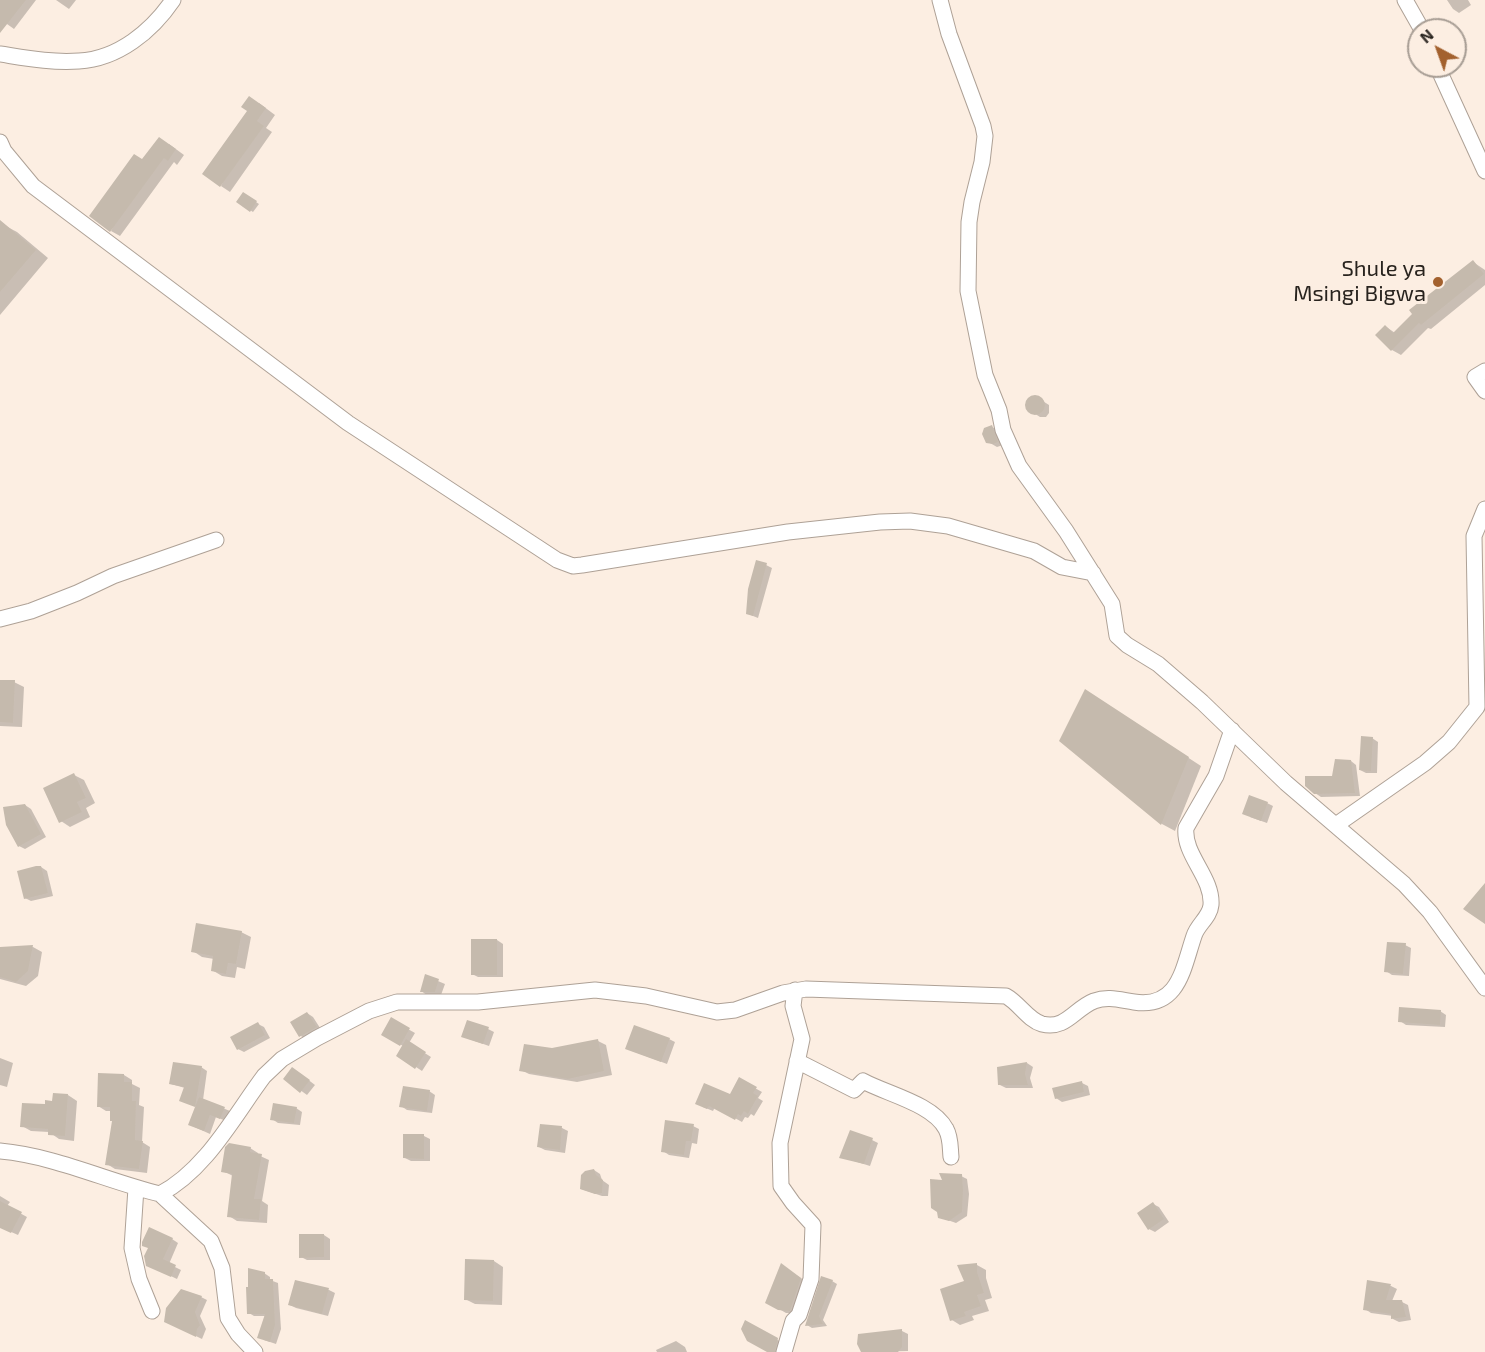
<!DOCTYPE html>
<html>
<head>
<meta charset="utf-8">
<style>
	body { margin:0 }
	#map { position:relative; width:1485px; height:1352px; overflow:hidden; background:#fceee2; font-family:"Exo 2",sans-serif }
	canvas { display:block }
	.north { position:absolute; left:1407px; top:18px; width:60px; height:60px; box-sizing:border-box; background:#fceee2; border:2px solid #a79d94; border-radius:50%; rotate:319deg; font-size:16px; font-weight:700; line-height:24px; text-align:center; color:#28231e }
	.north::after { content:''; display:block; margin:auto; width:21px; height:27px; background:#a3612e; clip-path:polygon(50% 0,100% 100%,50% 72%,0 100%) }
</style>
</head>
<body>
<div id="map">
<canvas width="1485" height="1352"></canvas>
<div class="north">N</div>
</div>
<script>
const c = document.querySelector('canvas').getContext('2d');
c.lineJoin = 'round';
function fillPath(path, color) {
  c.fillStyle = color;
  c.fill(path, 'evenodd');
}
function stroke(path, color, width, dash) {
  c.strokeStyle = color;
  c.lineWidth = width;
  c.lineCap = dash ? 'butt' : 'round';
  c.setLineDash(dash || []);
  c.stroke(path);
}
function label(font, color, halo, rows, align = 'center') {
  c.font = font + ' "Exo 2",sans-serif';
  c.lineWidth = 6;
  c.setLineDash([]);
  c.textBaseline = 'middle';
  c.strokeStyle = halo;
  c.fillStyle = color;
  for (const [text, x, y, turn = 0] of rows) {
    c.save();
    c.translate(x, y);
    c.rotate((+turn || 0) * Math.PI / 180);
    c.textAlign = isNaN(turn) ? turn : align;
    if (halo) c.strokeText(text, 0, 0);
    c.fillText(text, 0, 0);
    c.restore();
  }
}
const shadow = new Path2D(`
	M1,0H36L14,29L0,19Z
	M56,0H76L69,9Z
	M1447,0H1468L1471,5L1459,13L1453,9Z
	M259,103L275,115L266,128L272,132L230,192L221,186Z
	M169,144L184,155L177,165L174,162L120,236L111,231L143,160Z
	M244,194L259,204L253,212L238,202Z
	M0,223L17,232L48,258L0,315Z
	M1473,262L1485,270V285L1431,329L1428,328L1401,355L1392,350L1385,326L1395,333Z
	M1031,398H1038L1049,405V413L1046,417H1040L1029,410L1028,402Z
	M992,427L998,430L1003,445L997,447L990,443Z
	M766,565L772,568L758,618L753,616L747,613Z
	M0,681L14,682L24,687L22,727L0,726Z
	M1098,699L1201,766L1175,831L1162,824L1061,740Z
	M1372,738L1378,742L1377,773H1366L1360,770Z
	M1351,761L1356,765L1360,796L1321,797L1315,793Z
	M74,775L84,780L95,803L86,808L90,817L70,827L61,821Z
	M1267,803L1273,806L1267,823L1250,817Z
	M25,805L31,809L46,837L25,849L19,846Z
	M41,867L47,871L53,896L31,901L25,898Z
	M241,932L251,937L245,969L237,967L235,978L222,976L212,970L214,959L202,957L193,951Z
	M497,940L503,944V977H478L472,974Z
	M1405,945L1411,948L1409,976L1392,975L1386,971Z
	M33,947L42,952L38,976L26,986L0,979V949Z
	M426,976L445,984L441,995H427L421,991Z
	M1440,1011L1446,1015L1445,1027L1406,1025L1400,1021Z
	M307,1013L313,1017L322,1031L307,1040L301,1036Z
	M392,1020L415,1033L409,1043L431,1057L422,1071L398,1055L403,1046L383,1035Z
	M258,1024L264,1027L270,1038L244,1052L238,1049Z
	M488,1029L494,1032L489,1046L469,1039Z
	M669,1039L675,1042L667,1064L627,1049Z
	M598,1041L606,1045L612,1075L577,1082L529,1074L521,1070L552,1050Z
	M0,1058L13,1063L7,1087L0,1085Z
	M1027,1063L1033,1067L1030,1078L1033,1088H1006L1000,1085L999,1069Z
	M201,1067L207,1071L203,1100L230,1111L226,1121L216,1117L210,1134L190,1125L197,1107L187,1103L185,1088L171,1084Z
	M298,1072L315,1085L307,1095L285,1079Z
	M124,1075L132,1080V1084L140,1088L139,1105L144,1107L142,1142L150,1147L147,1173L115,1169L107,1164L113,1121L111,1111H106L98,1106Z
	M739,1079L762,1092L758,1098L763,1101L754,1116L751,1114L748,1118L745,1117L742,1122L715,1107L713,1111L703,1107L730,1096Z
	M1082,1083L1088,1086L1090,1095L1062,1102L1056,1098Z
	M429,1091L435,1095L432,1113L407,1110L401,1106Z
	M68,1095L77,1101L74,1141L59,1139L49,1132L31,1131L22,1126L46,1106Z
	M296,1108L302,1112L300,1125L278,1123L272,1119Z
	M541,1126L562,1128L568,1131L565,1153L545,1150L539,1147Z
	M693,1126L699,1129L697,1144L692,1143L689,1158L669,1155L663,1151Z
	M405,1136H424L430,1139V1161H411L405,1158Z
	M872,1140L878,1143L870,1166L841,1157Z
	M250,1148L258,1153V1155L269,1160L262,1201L268,1205L267,1223L237,1221L229,1216L233,1176L223,1171Z
	M594,1170L600,1174L602,1180L609,1185L608,1196H602L581,1189Z
	M961,1176L967,1179L969,1194L967,1216L956,1223L939,1217L945,1181Z
	M0,1196L10,1202L7,1206L27,1217L18,1235L0,1227Z
	M1153,1204L1159,1207L1169,1222L1155,1232L1149,1229Z
	M324,1235L330,1239V1260H307L301,1257Z
	M172,1239L178,1243L169,1264L181,1270L177,1279L154,1268Z
	M494,1261L503,1267L502,1305L475,1304L465,1299Z
	M977,1265L986,1270V1278L992,1298L985,1300L989,1311L972,1316L974,1320L960,1325L952,1320L966,1282Z
	M787,1269L807,1282L796,1313H786L767,1302Z
	M264,1273L270,1277V1280L278,1283L281,1329L276,1344L264,1340L265,1316H254L249,1313Z
	M832,1281L837,1284L823,1320L827,1326L812,1328L807,1325Z
	M1368,1281L1391,1286L1397,1289L1392,1301L1402,1302L1408,1305L1411,1320L1399,1322L1393,1319V1316L1371,1313L1365,1309Z
	M296,1282L329,1290L335,1293L328,1316L296,1308L290,1305Z
	M201,1297L207,1300L200,1316L206,1329L202,1339L171,1324Z
	M745,1322L783,1343L782,1352H770Z
	M902,1331L908,1334V1351L862,1352Z
	M676,1341L685,1347L687,1352H657L656,1350Z`);
const building = new Path2D(`
	M0,0H26L0,33Z
	M249,96L266,108L257,121L264,126L220,187L202,174L247,111L241,107Z
	M159,137L176,149L168,161L164,158L110,232L89,216L134,154L142,159Z
	M243,192L257,201L250,212L236,202Z
	M0,220L36,250L0,292Z
	M1473,260L1484,274L1421,325L1419,323L1391,351L1375,335L1385,325L1393,333L1412,314L1409,310Z
	M1025 405a10 10 0 1 1 20 0a10 10 0 1 1-20 0Z
	M992,425L998,442L993,444L986,443L982,434L984,428Z
	M756,560L767,563L753,616L746,614L748,589Z
	M0,680H15L13,723L0,722Z
	M1085,689L1189,757L1161,825L1059,741Z
	M1361,736L1373,737L1371,771L1359,770Z
	M1335,759L1351,760L1355,793L1314,794L1305,786V776H1332Z
	M74,773L86,798L77,802L82,812L59,823L43,788Z
	M1249,795L1268,802L1261,821L1242,814Z
	M25,804L41,834L18,847L6,825L3,807Z
	M36,866H41L48,893L24,899L17,871Z
	M1485,883V924L1463,909Z
	M196,923L242,931L236,964L228,963L226,974L211,971L213,956L191,952Z
	M471,939H497V975H471Z
	M1387,942L1406,943L1403,974L1384,972Z
	M33,945L28,971L16,982L0,977V947Z
	M425,974L439,979L435,992H420Z
	M1399,1007L1441,1010L1440,1025L1398,1022Z
	M307,1012L317,1027L299,1037L290,1022Z
	M391,1017L410,1028L400,1046L381,1035Z
	M467,1020L489,1027L483,1044L461,1037Z
	M258,1022L265,1035L237,1050L230,1037Z
	M634,1025L670,1038L661,1062L625,1049Z
	M406,1039L426,1052L415,1069L396,1056Z
	M598,1039L604,1071L568,1079L519,1071L524,1044L552,1048Z
	M173,1062L202,1066L195,1107L199,1097L225,1107L220,1119L210,1115L204,1131L188,1125L195,1107L179,1101L184,1087L169,1084Z
	M1027,1062L1025,1074L1028,1085H998L997,1067Z
	M292,1067L310,1080L300,1093L283,1079Z
	M98,1073L124,1074V1082H132V1101H136L135,1140L143,1141L139,1169L105,1165L112,1121H110V1107H97Z
	M739,1077L757,1087L753,1093L758,1096L748,1114L744,1111L741,1116L738,1114L735,1120L709,1106L707,1109L695,1104L704,1083L730,1094Z
	M1082,1081L1084,1092L1055,1099L1052,1088Z
	M403,1086L430,1090L427,1111L399,1107Z
	M53,1093L68,1094L65,1136L48,1135V1129L20,1127L22,1103L45,1104V1100L52,1101Z
	M273,1103L297,1107L294,1123L270,1120Z
	M665,1120L694,1124L691,1141H686L684,1155L661,1152Z
	M540,1124L562,1126L560,1150L537,1147Z
	M850,1130L873,1138L864,1164L839,1158Z
	M403,1134H424V1159L403,1158Z
	M229,1143L251,1147L250,1152L262,1154L254,1199H261L259,1220L227,1217L232,1174L221,1172L225,1147Z
	M594,1169L596,1175L603,1180L602,1193L595,1194L580,1189L581,1175L585,1171Z
	M939,1173L962,1174L963,1190L962,1212L949,1221L938,1218L937,1212L931,1208L930,1179L942,1180Z
	M0,1201L22,1212L11,1233L0,1228Z
	M1153,1202L1164,1219L1148,1230L1137,1213Z
	M149,1227L173,1238L163,1259L176,1265L171,1277L146,1266L144,1256L148,1248L142,1246V1242Z
	M299,1234H324V1257L299,1258Z
	M465,1259L494,1260L493,1301L464,1300Z
	M781,1263L801,1278L790,1311L778,1310L765,1303Z
	M977,1263V1272L984,1293L977,1295L981,1306L964,1312L966,1316L950,1321L940,1289L964,1281L957,1265Z
	M248,1268L265,1272V1279H273L275,1325L270,1342L257,1338L265,1314H247L246,1287H248Z
	M821,1276L833,1280L819,1316L823,1324L805,1326Z
	M295,1280L329,1288L322,1314L288,1305Z
	M1367,1280L1391,1284L1386,1300H1402L1406,1317L1391,1319V1314L1363,1310Z
	M181,1289L202,1296L195,1312L200,1325L197,1329L196,1337L164,1322L166,1308Z
	M745,1320L778,1338L775,1352H767L747,1341L741,1329Z
	M902,1329V1347L898,1352H861L857,1344L858,1334Z`);
const minor = new Path2D(`
	M940,0L949,34L983,126L985,136L982,162L972,202L969,222L968,291L985,375L999,410L1003,430L1019,466L1066,531L1112,604L1117,636L1127,645L1158,664L1202,702L1286,783L1404,884L1430,912L1485,988
	M1405,0L1422,30
	M0,54C26,58 52,63 79,61C118,59 152,31 173,0
	M1437,66L1485,171
	M0,142L4,151L33,186L348,423L557,560L573,566L582,565L788,532L880,522L910,521L948,526L1034,551L1062,567L1093,573
	M1485,371L1475,377L1485,391
	M0,619L31,611L77,593L113,576L216,540
	M1336,825L1425,763L1449,742L1477,707L1474,536L1485,509
	M797,1061L854,1090L863,1081C887,1094 933,1104 946,1129C951,1138 950,1148 951,1157
	M0,1151C55,1156 107,1181 160,1194C206,1170 234,1116 264,1076L282,1059L317,1038L369,1011L397,1002H478L595,990L646,996L717,1012L735,1010L783,993L806,989L1006,996C1019,1003 1028,1020 1042,1024C1066,1030 1074,1009 1094,1001C1108,996 1120,1000 1134,1002C1179,1009 1183,968 1194,936C1197,925 1210,917 1211,905C1213,877 1183,855 1186,828L1216,776L1232,730
	M136,1188L132,1248L139,1279L152,1311
	M160,1194L211,1241L222,1268L228,1318L238,1334L255,1352
	M784,1352L793,1321L799,1315L811,1279L813,1225L793,1203L781,1186L780,1143L802,1039L793,1006L795,990`);
const markers = [
	[1438,282,6,"#a3612e"]
];
const poiNames = [
	["Shule ya",1426,269],
	["Msingi Bigwa",1426,294]
];
fillPath(shadow, '#0003');
fillPath(building, '#c5baad');
stroke(minor, '#aea196', 17);
stroke(minor, '#fff', 15);
for (const [x, y, r, color] of markers) {
  const dot = new Path2D();
  dot.arc(x, y, r, 0, 2 * Math.PI);
  c.fillStyle = color;
  c.fill(dot);
  stroke(dot, '#fceee2', 2);
}
label('22px', '#28231e', '#fceee2', poiNames, 'right');
</script>
</body>
</html>
